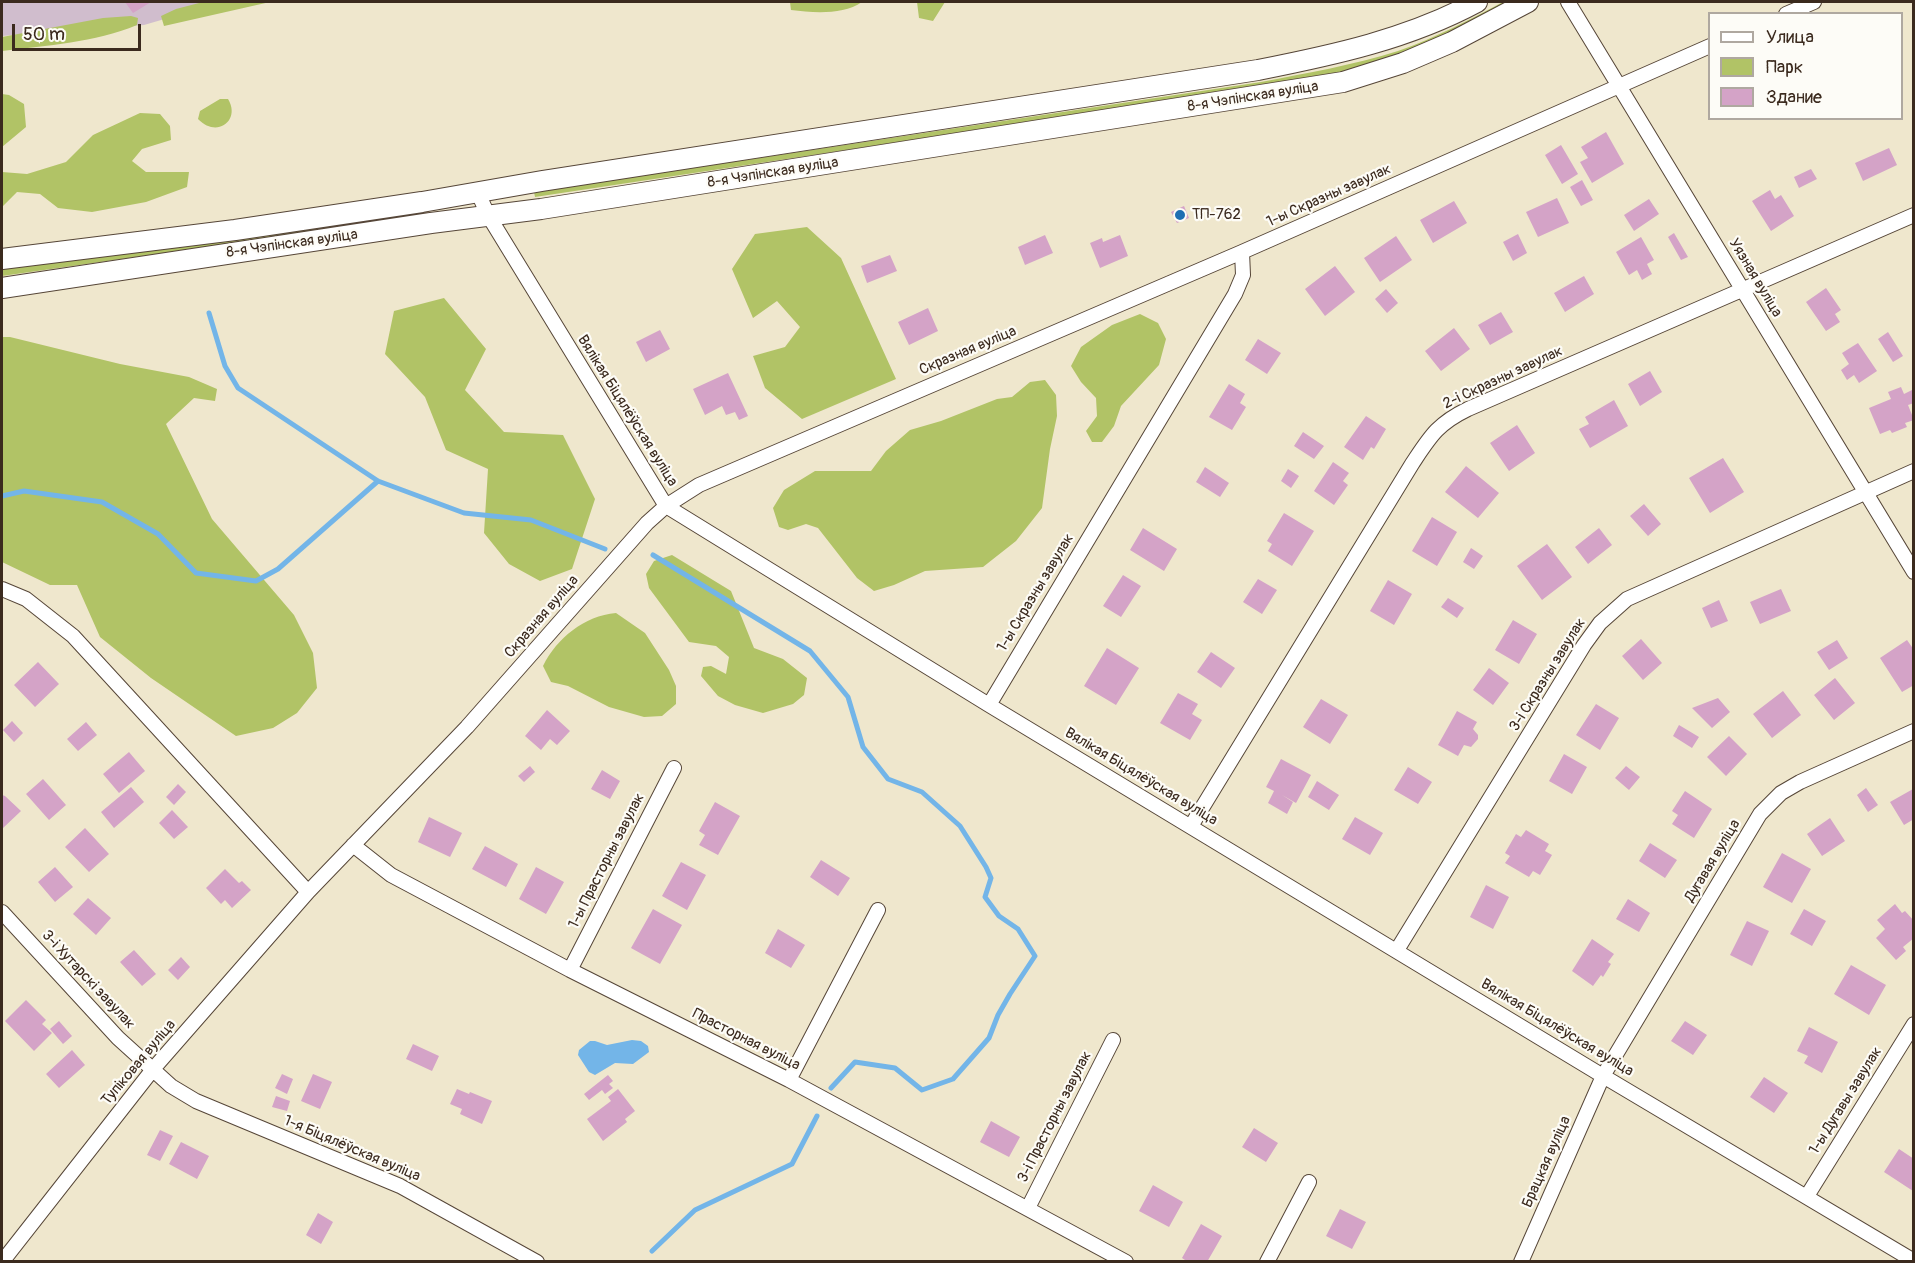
<!DOCTYPE html>
<html>
<head>
<meta charset="utf-8">
<style>
	body { margin:0 }
	#map { position:relative; width:1915px; height:1263px; overflow:hidden; background:#efe7cd; font-family:Pangolin,sans-serif }
	canvas { display:block }
	.frame { position:absolute; inset:0; border:3px solid #3b2a1e; pointer-events:none }
	.legend { position:absolute; left:1708px; top:12px; width:195px; height:108px; box-sizing:border-box; background:#fdfcf7; border:2px solid #afa8a0; margin:0; padding:8px 10px; list-style:none; font-size:18px; color:#3b2a1e }
	.legend li { display:flex; align-items:center; gap:12px; height:30px }
	.legend b { width:30px; border:2px solid #afa8a0 }
	.scale { position:absolute; left:12px; top:24px; width:129px; height:27px; box-sizing:border-box; border:3px solid #3b2a1e; border-top:0; padding-left:8px; font-size:18px; line-height:21px; white-space:nowrap; color:#3b2a1e; -webkit-text-stroke:4px #fdfcf7; paint-order:stroke }
</style>
</head>
<body>
<div id="map">
<canvas width="1915" height="1263"></canvas>
<div class="frame"></div>
<ul class="legend">
<li><b style="height:8px;background:#fff"></b>Улица</li>
<li><b style="height:16px;background:#b1c366"></b>Парк</li>
<li><b style="height:16px;background:#d4a3c7"></b>Здание</li>
</ul>
<div class="scale">50 m</div>
</div>
<script>
const c = document.querySelector('canvas').getContext('2d');
c.lineJoin = 'round';
function fillPath(path, color) {
  c.fillStyle = color;
  c.fill(path, 'evenodd');
}
function stroke(path, color, width, dash) {
  c.strokeStyle = color;
  c.lineWidth = width;
  c.lineCap = dash ? 'butt' : 'round';
  c.setLineDash(dash || []);
  c.stroke(path);
}
function label(font, color, halo, rows, align = 'center') {
  c.font = font + ' Pangolin,sans-serif';
  c.lineWidth = 4.5;
  c.setLineDash([]);
  c.textBaseline = 'middle';
  c.strokeStyle = halo;
  c.fillStyle = color;
  for (const [text, x, y, turn = 0] of rows) {
    c.save();
    c.translate(x, y);
    c.rotate((+turn || 0) * Math.PI / 180);
    c.textAlign = isNaN(turn) ? turn : align;
    if (halo) c.strokeText(text, 0, 0);
    c.fillText(text, 0, 0);
    c.restore();
  }
}
const industrial = new Path2D(`
	M2,2H223L144,25L2,36Z`);
const green = new Path2D(`
	M203,2H270L164,26L161,16L176,9Z
	M790,2H862C843,15 814,13 791,10Z
	M917,2H945L933,21L919,18Z
	M1503,2H1507L1509,5L1399,57L1341,73L1263,87L535,197L534,192L1261,82C1307,73 1354,65 1398,51C1435,38 1469,20 1503,2Z
	M131,16L138,18L137,25C94,43 48,45 2,51V37L103,18Z
	M2,94L9,95L24,104L26,127L2,147Z
	M220,99H228C241,120 217,139 198,119L200,111Z
	M140,113L160,114L170,126L171,140L142,149L132,161L146,172H189L187,187L146,202L92,212L58,208L40,194L17,192L2,207V172L27,174L66,162L93,135Z
	M414,211L416,217L2,276V269Z
	M807,227L841,258L896,379L802,419L765,388L753,356L785,347L800,327L777,301L753,318L732,269L755,234Z
	M444,298L486,349L465,390L504,432L563,435L595,499L572,569L540,581L509,564L484,533L488,469L446,450L425,397L385,354L394,311Z
	M1140,314L1158,323L1166,339L1159,365L1121,406L1114,426L1102,442H1092L1086,431L1097,416L1096,398L1081,382L1071,366L1081,347L1112,325Z
	M2,337H10L120,364L189,377L217,389L215,401L194,398L166,424L212,519L294,615L313,653L317,688L297,713L273,728L236,736L151,678L100,637L77,585H50L2,562Z
	M1045,380L1056,395L1057,416L1050,449L1042,508L1016,541L983,567L925,571L894,585L874,591L857,578L818,528L806,524L788,530L779,527L773,508L784,490L815,471H871L886,451L910,430L941,421L997,399L1012,397L1030,382Z
	M672,555L731,591L754,648L783,659L807,678L804,695L793,704L763,713L735,705L718,696L701,676L703,667L711,666L726,674L729,657L716,646L689,642L649,588L646,574L654,561Z
	M616,613L645,633L669,670L676,686V704L662,716L644,717L609,707L568,686L551,682L543,666C557,638 584,616 616,613Z`);
const water = new Path2D(`
	M632,1040L641,1041L648,1046L649,1052L633,1064L615,1063L595,1075L589,1072L578,1055L579,1050L590,1041H595L607,1045Z`);
const stream = new Path2D(`
	M209,313L225,366L238,388L378,481L464,513L531,520L605,549
	M2,496L24,491L102,502L158,534L196,573L256,581L278,569L378,481
	M653,555L810,651L848,697L863,747L888,779L922,792L960,826L986,867L991,878L985,897L999,916L1018,929L1035,956L1010,994L998,1015L989,1038L953,1079L922,1090L895,1068L855,1062L831,1088
	M652,1251L695,1210L792,1164L817,1116`);
const building = new Path2D(`
	M125,2H151L133,13Z
	M1606,132L1624,164L1592,183L1580,162L1588,158L1581,147Z
	M1561,145L1578,174L1562,184L1545,155Z
	M1889,148L1897,165L1863,181L1855,163Z
	M1811,169L1817,179L1799,188L1794,177Z
	M1582,180L1593,200L1581,206L1570,187Z
	M1770,190L1775,199L1781,195L1794,216L1771,231L1752,201Z
	M1557,198L1569,223L1538,237L1526,212Z
	M1649,199L1659,214L1634,231L1624,215Z
	M1454,201L1467,223L1433,243L1420,220Z
	M1184,206L1189,218L1177,223L1171,212Z
	M1674,233L1688,257L1681,260L1668,237Z
	M1518,234L1527,253L1513,261L1503,242Z
	M1045,235L1053,253L1025,265L1018,247Z
	M1120,235L1128,256L1100,268L1090,243L1102,238L1103,242Z
	M1396,236L1412,260L1380,282L1364,258Z
	M1641,237L1654,260L1647,264L1652,274L1642,280L1637,270L1629,275L1616,252Z
	M890,255L897,271L867,283L861,266Z
	M1335,266L1355,292L1325,316L1305,289Z
	M1584,276L1594,294L1565,312L1554,293Z
	M1826,288L1841,310L1835,314L1840,322L1826,331L1806,302Z
	M1386,289L1398,303L1387,313L1375,299Z
	M928,308L938,331L909,345L898,322Z
	M1501,312L1513,332L1490,345L1478,325Z
	M1454,328L1470,349L1441,371L1425,351Z
	M660,330L670,349L646,362L636,342Z
	M1888,332L1903,356L1893,362L1878,339Z
	M1258,339L1281,353L1267,374L1245,360Z
	M1858,343L1877,371L1859,383L1854,375L1847,380L1841,370L1849,364L1842,353Z
	M1650,371L1662,392L1640,406L1628,384Z
	M728,373L748,416L739,420L735,412L726,415L722,406L705,415L693,389Z
	M1229,384L1245,394L1240,403L1246,407L1232,430L1209,417Z
	M1901,387L1904,394L1912,390L1914,393V403L1908,405L1914,420L1905,423L1907,427L1892,433L1890,430L1880,434L1869,408L1891,399L1888,392Z
	M1614,400L1628,426L1590,448L1579,429L1589,424L1585,417Z
	M1366,416L1386,429L1374,449L1371,447L1363,460L1344,447Z
	M1517,425L1535,453L1509,471L1490,443Z
	M1303,432L1324,446L1314,459L1294,446Z
	M1723,458L1744,492L1710,513L1689,478Z
	M1333,462L1349,473L1343,481L1348,485L1334,505L1314,491Z
	M1466,466L1499,493L1478,518L1445,492Z
	M1205,467L1229,483L1220,497L1196,482Z
	M1288,469L1299,476L1291,488L1281,481Z
	M1644,504L1661,524L1648,536L1630,516Z
	M1284,513L1314,531L1292,566L1268,551L1272,544L1267,541Z
	M1432,517L1457,532L1437,566L1412,551Z
	M1143,528L1177,549L1164,571L1130,550Z
	M1599,528L1612,545L1588,564L1575,547Z
	M1547,544L1572,577L1542,600L1517,566Z
	M1471,548L1483,556L1474,569L1463,562Z
	M1123,575L1141,586L1121,617L1103,606Z
	M1258,579L1277,590L1262,614L1243,602Z
	M1388,580L1412,594L1394,625L1370,611Z
	M1781,589L1791,611L1760,624L1750,602Z
	M1448,598L1464,608L1457,618L1441,607Z
	M1719,600L1728,621L1711,628L1702,608Z
	M1513,620L1537,634L1519,664L1495,650Z
	M1641,639L1662,663L1643,680L1622,656Z
	M1837,640L1848,658L1829,670L1817,652Z
	M1907,640L1914,650V685L1902,692L1880,658Z
	M1107,648L1139,668L1116,705L1084,686Z
	M1211,652L1235,668L1221,688L1197,672Z
	M38,662L59,684L35,707L14,685Z
	M1489,668L1509,683L1493,705L1473,690Z
	M1835,678L1855,703L1834,720L1814,695Z
	M1783,691L1801,715L1772,738L1753,714Z
	M1178,693L1198,704L1192,714L1202,720L1190,740L1160,723Z
	M1718,698L1730,712L1712,728L1692,708Z
	M1321,699L1348,715L1330,744L1303,727Z
	M1596,704L1619,718L1600,750L1576,735Z
	M547,710L570,731L557,745L550,739L541,750L525,736Z
	M1457,711L1477,722L1473,729L1478,735V739L1471,747L1464,745L1458,756L1438,745Z
	M12,721L23,733L14,742L3,730Z
	M86,722L97,735L78,751L67,739Z
	M1679,725L1699,737L1692,748L1673,736Z
	M1729,736L1747,754L1726,776L1707,757Z
	M129,752L145,771L119,793L103,774Z
	M1564,754L1587,767L1572,794L1549,781Z
	M1281,759L1311,775L1296,803L1282,795L1293,802L1287,814L1268,803L1274,791L1266,787Z
	M530,766L535,772L524,782L518,776Z
	M1626,766L1640,777L1629,790L1615,778Z
	M1408,767L1432,782L1418,804L1394,790Z
	M602,770L620,781L610,799L591,789Z
	M43,779L66,805L49,820L26,794Z
	M1317,781L1339,795L1329,810L1308,797Z
	M178,784L186,792L174,805L166,797Z
	M131,787L144,802L114,828L101,812Z
	M1866,788L1878,805L1868,812L1857,795Z
	M1913,789L1914,819L1904,825L1890,802Z
	M1685,791L1712,809L1694,838L1672,824L1678,815L1672,811Z
	M2,795L5,796L21,811L2,829Z
	M715,802L740,816L718,855L699,845L705,835L699,831Z
	M172,810L188,827L174,839L159,823Z
	M429,817L462,833L450,857L418,842Z
	M1355,817L1383,833L1370,855L1342,839Z
	M1830,818L1845,841L1822,856L1807,834Z
	M85,828L109,854L89,872L65,847Z
	M1526,830L1549,844L1545,851L1552,855L1540,875L1533,871L1529,877L1505,863L1510,856L1505,853L1516,834L1521,837Z
	M1650,843L1677,860L1665,878L1639,861Z
	M485,846L518,864L506,887L472,869Z
	M1782,853L1811,869L1792,903L1763,887Z
	M821,860L850,878L838,896L810,877Z
	M681,862L706,875L687,910L662,896Z
	M55,867L73,887L55,902L38,882Z
	M536,867L564,882L546,914L519,899Z
	M225,869L239,883L242,881L251,890L232,908L225,900L221,904L206,888Z
	M1486,885L1509,897L1493,929L1470,917Z
	M88,898L111,918L96,935L73,914Z
	M1628,899L1650,913L1639,932L1616,919Z
	M1895,904L1902,913L1905,911L1914,921V938L1903,947L1906,951L1896,960L1876,938L1885,929L1877,920Z
	M653,909L682,925L660,964L631,948Z
	M1804,909L1826,921L1812,946L1790,934Z
	M1747,921L1769,931L1752,966L1730,955Z
	M778,929L805,945L791,968L765,953Z
	M1592,939L1614,954L1608,962L1611,964L1603,977L1601,975L1593,986L1572,971Z
	M134,950L156,974L142,986L120,962Z
	M181,957L190,967L178,980L168,970Z
	M1851,965L1886,985L1869,1015L1834,994Z
	M26,1000L46,1020L42,1024L52,1033L34,1051L5,1021Z
	M59,1021L72,1036L63,1044L50,1029Z
	M1685,1021L1707,1035L1693,1055L1671,1041Z
	M1809,1027L1838,1042L1822,1073L1804,1063L1808,1056L1797,1051Z
	M413,1044L439,1056L432,1071L406,1059Z
	M72,1050L85,1065L59,1088L46,1074Z
	M282,1074L293,1079L287,1094L275,1088Z
	M313,1074L332,1082L320,1109L301,1101Z
	M608,1075L613,1081L609,1084L613,1088L605,1094L602,1090L589,1100L584,1094Z
	M1764,1077L1788,1093L1774,1113L1750,1097Z
	M457,1089L469,1094L470,1092L492,1101L482,1124L460,1114L462,1109L450,1104Z
	M618,1089L635,1111L625,1119L627,1122L603,1141L587,1119L611,1101L608,1097Z
	M276,1096L290,1101L287,1111L272,1107Z
	M991,1121L1020,1137L1009,1157L980,1142Z
	M1254,1128L1278,1143L1266,1162L1242,1147Z
	M160,1130L173,1136L160,1161L147,1155Z
	M181,1142L209,1156L197,1179L169,1164Z
	M1899,1149L1914,1159L1913,1191L1884,1172Z
	M1153,1185L1183,1202L1169,1227L1139,1211Z
	M1340,1209L1366,1222L1352,1249L1326,1236Z
	M318,1213L333,1222L321,1244L306,1235Z
	M1201,1224L1222,1236L1207,1262H1188L1182,1258Z`);
const minor = new Path2D(`
	M1568,2L1914,572
	M1786,14L1814,2
	M478,193L488,215L666,506L989,705L1603,1076L1914,1261
	M2,589L26,599L73,636L308,892
	M989,705L1235,294L1243,275L1242,252L1710,46
	M1191,826L1412,464C1430,437 1437,424 1468,409L1914,215
	M353,845L391,875L570,970L789,1080L1126,1262
	M2,912L118,1038L171,1086L196,1101L400,1186L537,1262
	M1397,950L1584,645L1600,623L1627,599L1914,471
	M570,970L674,768
	M789,1080L878,910
	M1807,1196L1914,1024
	M1028,1208L1113,1040
	M2,1262L154,1068L308,892L467,727L647,523L666,506L699,485L1242,252
	M1267,1262L1309,1182
	M1521,1262L1603,1076L1760,814L1781,793L1800,782L1914,731`);
const secondary = new Path2D(`
	M2,259L235,230L422,202L542,181L1258,70C1334,55 1408,39 1477,2
	M2,288L431,223L541,209L1343,82L1403,63L1452,42L1528,2`);
const markers = [
	[1180,215,6,"#1f6fb2"]
];
const streetNames = [
	["8-я Чэпінская вуліца",1253,97,-9],
	["8-я Чэпінская вуліца",773,173,-9],
	["1-ы Скразны завулак",1329,196,-24],
	["8-я Чэпінская вуліца",292,244,-8],
	["Уязная вуліца",1755,278,59],
	["Скразная вуліца",968,351,-23],
	["2-і Скразны завулак",1503,378,-25],
	["Вялікая Біцялёўская вуліца",627,411,58],
	["1-ы Скразны завулак",1036,593,-59],
	["Скразная вуліца",542,617,-49],
	["3-і Скразны завулак",1548,675,-58],
	["Вялікая Біцялёўская вуліца",1141,777,31],
	["1-ы Прасторны завулак",607,861,-63],
	["Дугавая вуліца",1713,861,-59],
	["3-і Хутарскі завулак",88,980,47],
	["Вялікая Біцялёўская вуліца",1557,1028,31],
	["Прасторная вуліца",746,1040,27],
	["Тупіковая вуліца",139,1063,-50],
	["1-ы Дугавы завулак",1846,1101,-58],
	["3-і Прасторны завулак",1055,1117,-63],
	["1-я Біцялёўская вуліца",352,1149,23],
	["Брацкая вуліца",1547,1162,-66]
];
const poiNames = [
	["ТП-762",1192,215]
];
fillPath(industrial, '#d0bdcd');
fillPath(green, '#b1c366');
fillPath(water, '#73b5e8');
stroke(stream, '#73b5e8', 5);
fillPath(building, '#d4a3c7');
stroke(minor, '#564638', 16);
stroke(secondary, '#564638', 22);
stroke(minor, '#fff', 14);
stroke(secondary, '#fff', 20);
for (const [x, y, r, color] of markers) {
  const dot = new Path2D();
  dot.arc(x, y, r, 0, 2 * Math.PI);
  c.fillStyle = color;
  c.fill(dot);
  stroke(dot, '#fdfcf7', 2);
}
label('15px', '#3b2a1e', '#fdfcf7', streetNames);
label('15px', '#3b2a1e', '#fdfcf7', poiNames, 'left');
</script>
</body>
</html>
